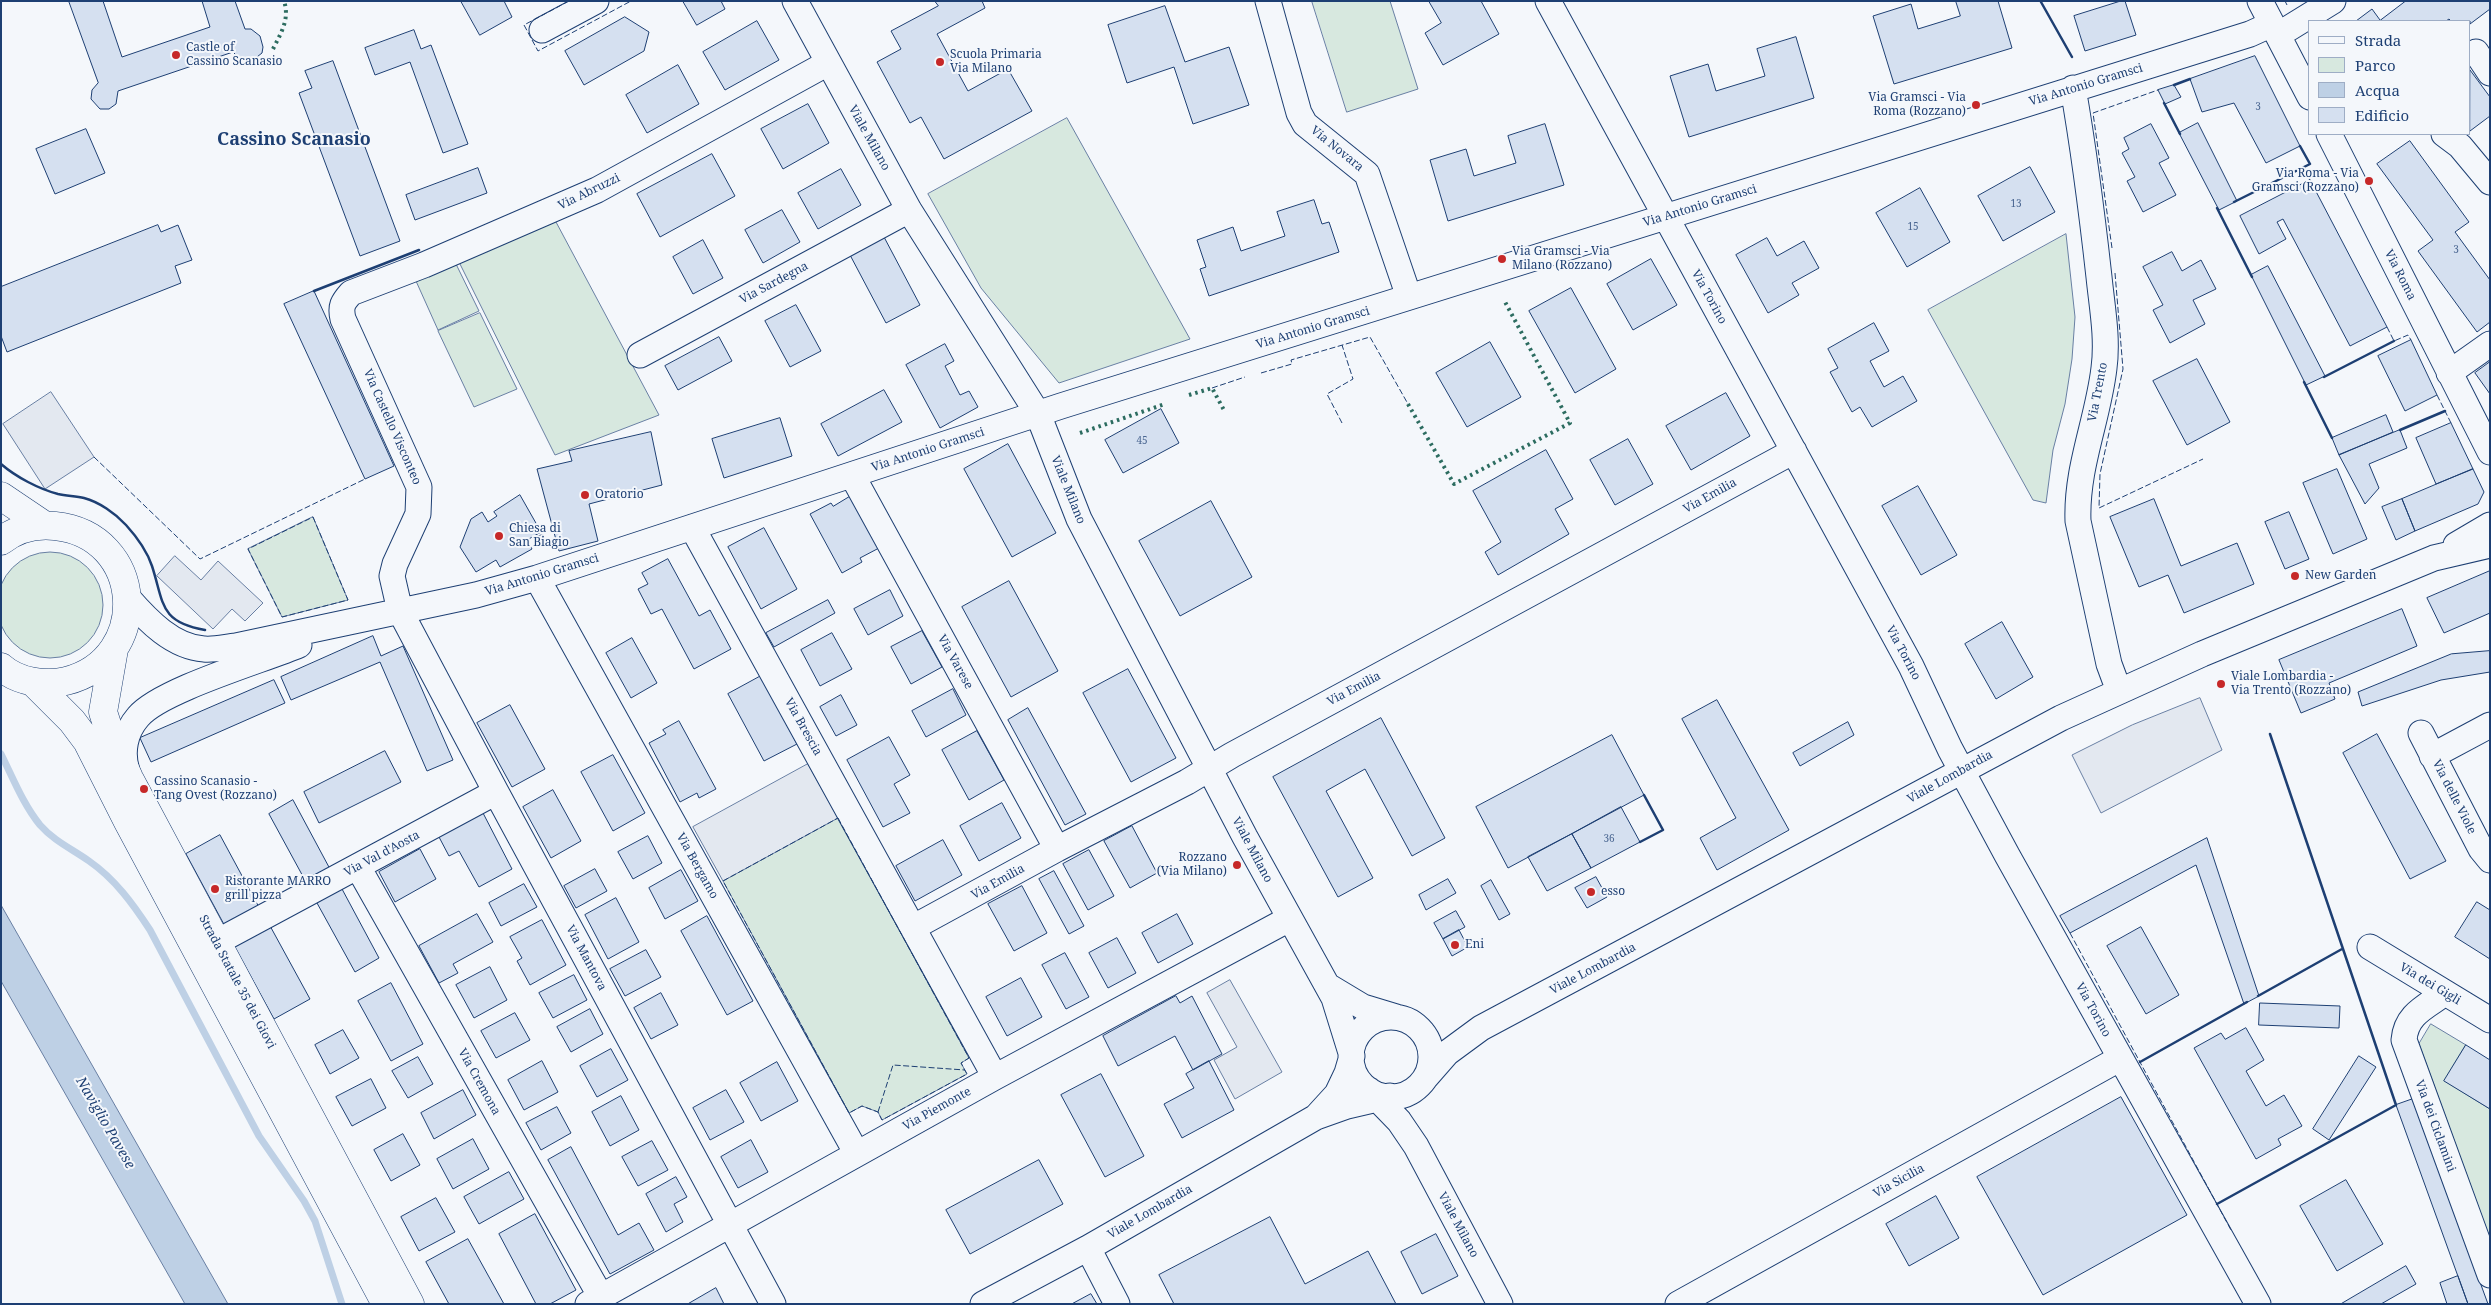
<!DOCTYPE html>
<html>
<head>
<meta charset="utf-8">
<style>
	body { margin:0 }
	#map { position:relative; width:2491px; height:1305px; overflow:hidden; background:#f4f7fb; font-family:"Noto Serif",serif }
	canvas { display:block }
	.frame { position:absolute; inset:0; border:2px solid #1d3f73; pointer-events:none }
	.legend { position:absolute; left:2308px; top:20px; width:162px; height:115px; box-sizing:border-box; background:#f4f7fb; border:1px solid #9eadc5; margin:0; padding:6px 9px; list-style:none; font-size:15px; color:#1d3f73 }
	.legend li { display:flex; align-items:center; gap:10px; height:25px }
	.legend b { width:25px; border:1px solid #9eadc5 }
</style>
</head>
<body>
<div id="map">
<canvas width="2491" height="1305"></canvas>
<div class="frame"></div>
<ul class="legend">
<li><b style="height:6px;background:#f4f7fb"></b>Strada</li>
<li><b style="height:14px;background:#d7e8df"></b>Parco</li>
<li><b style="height:14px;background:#bed0e5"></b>Acqua</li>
<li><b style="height:14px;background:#d5e0f0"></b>Edificio</li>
</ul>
</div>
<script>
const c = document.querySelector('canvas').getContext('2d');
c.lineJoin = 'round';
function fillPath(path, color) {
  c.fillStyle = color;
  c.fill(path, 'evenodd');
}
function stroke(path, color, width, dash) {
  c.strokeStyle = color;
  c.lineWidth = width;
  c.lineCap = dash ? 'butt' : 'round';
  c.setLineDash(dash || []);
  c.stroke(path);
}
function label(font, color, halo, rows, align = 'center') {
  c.font = font + ' "Noto Serif",serif';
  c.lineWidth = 4;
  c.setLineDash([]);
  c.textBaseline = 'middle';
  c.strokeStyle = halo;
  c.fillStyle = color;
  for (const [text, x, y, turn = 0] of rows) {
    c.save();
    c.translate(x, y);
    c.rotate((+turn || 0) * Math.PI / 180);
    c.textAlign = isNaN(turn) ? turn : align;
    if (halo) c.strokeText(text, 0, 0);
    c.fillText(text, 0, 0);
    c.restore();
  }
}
const green = new Path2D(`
	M1312,1H1390L1418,89L1347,112Z
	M1067,118L1190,339L1059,383L981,288L928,194Z
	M556,222L659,415L555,455L459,262Z
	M2066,234L2075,317L2072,359L2065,404L2053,450L2046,503L2033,500L1928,310Z
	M456,264L479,311L438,330L416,281Z
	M480,313L517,389L474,407L438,331Z
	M313,517L348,600L282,617L248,549Z
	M-3 605a53 53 0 1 1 106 0a53 53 0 1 1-106 0Z
	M838,818L969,1058L961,1063L967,1074L882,1120L878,1112L862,1106L849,1113L723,881Z
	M2431,1024L2466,1045L2445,1081L2490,1109V1239L2419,1044Z`);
const parking = new Path2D(`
	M51,392L94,457L45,489L3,424Z
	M175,556L201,580L218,561L263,603L245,621L232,609L213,629L157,576Z
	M2200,698L2222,750L2101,813L2072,755L2132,725Z
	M808,764L838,818L723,881L693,827Z
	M1230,980L1282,1072L1235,1099L1214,1060L1237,1047L1207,993Z`);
const water = new Path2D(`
	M1,905L228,1304H185L1,981Z`);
const stream = new Path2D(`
	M1,754C13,778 23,804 40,825C54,841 72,849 89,861C115,879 133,904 150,930L259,1136L304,1201L315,1221L342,1304`);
const building = new Path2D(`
	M69,1H103L122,57L210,27L202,1H235L245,29H251L260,36L263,47L262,53L253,60H241L233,52L118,91L116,104L109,109H100L91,99L92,90L98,83Z
	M461,1H504L512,17L480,35Z
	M683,1H721L725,9L697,25Z
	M935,1H982L985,8L937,34L968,91L1008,69L1032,111L944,159L921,117L910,123L877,62L901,49L891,31L938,6Z
	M1429,1H1481L1499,34L1443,65L1425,33L1441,23Z
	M1956,1H1998L2012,48L1894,84L1873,16L1911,4L1918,29L1960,16Z
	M2121,1H2125L2136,35L2085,51L2074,16Z
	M2406,1H2490V9L2470,24V21H2451L2449,19L2446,21H2356L2372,9L2380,20Z
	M1165,6L1185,62L1229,47L1249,105L1193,124L1174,67L1127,83L1108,25Z
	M625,17L649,32L644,51L584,85L565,51Z
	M757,21L779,60L725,90L703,52Z
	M414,30L421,49L431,45L468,144L443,153L410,62L375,75L365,48Z
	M1796,37L1814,98L1689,137L1670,76L1708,64L1716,91L1765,76L1757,49Z
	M2255,56L2300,146L2266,163L2234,103L2202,112L2190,79Z
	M333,61L400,241L360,256L299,93L312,88L305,71Z
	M678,65L699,104L647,133L626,95Z
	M2470,70L2490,97V116L2470,131Z
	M2174,85L2181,97L2165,104L2158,90Z
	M808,104L829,143L783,169L761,129Z
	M2198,123L2237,201L2219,210L2179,133Z
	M1545,124L1564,185L1448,221L1430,160L1466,149L1474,176L1516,163L1508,136Z
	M2151,124L2169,158L2159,163L2176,195L2143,212L2127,181L2135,177L2122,153L2129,149L2124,138Z
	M86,129L105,173L55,194L36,149Z
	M2410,141L2469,222L2455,232L2490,280V322L2477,332L2418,251L2433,240L2377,164Z
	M712,154L735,196L660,237L637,194Z
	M2030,167L2055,212L2003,241L1978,196Z
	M478,168L487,193L415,220L406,195Z
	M841,169L861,205L818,229L798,193Z
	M2310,180L2387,327L2350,346L2283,219L2277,222L2286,239L2259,254L2240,216Z
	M1920,188L1950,242L1907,267L1876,213Z
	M1314,200L1322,224L1329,222L1339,252L1209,296L1200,269L1206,267L1197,240L1233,227L1241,251L1285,236L1277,212Z
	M782,210L800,242L763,263L745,230Z
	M158,225L161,232L178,225L192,260L175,266L181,283L7,352L1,336V287Z
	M884,237L920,305L886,323L850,255Z
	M1767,238L1777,256L1804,241L1819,268L1792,283L1799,295L1768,313L1736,255Z
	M703,240L723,278L693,294L673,257Z
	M2172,252L2182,271L2201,260L2216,289L2193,300L2205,324L2170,343L2153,310L2163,305L2143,267Z
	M1651,259L1677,305L1633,330L1607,284Z
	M2268,266L2325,376L2306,385L2251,275Z
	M1571,288L1616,369L1575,393L1529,311Z
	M314,291L394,466L365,479L284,304Z
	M796,305L821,351L790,367L765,321Z
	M1874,323L1889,351L1870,361L1884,387L1903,376L1917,401L1872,427L1860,407L1852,412L1830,372L1838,368L1828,349Z
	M719,337L732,361L678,390L665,366Z
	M2411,340L2437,395L2405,411L2378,356Z
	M1490,342L1521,397L1467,427L1436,373Z
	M945,344L954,361L945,366L960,395L969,391L978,407L940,428L906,365Z
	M2197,359L2230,422L2187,445L2153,381Z
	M2490,362V394L2475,373Z
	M884,390L902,422L838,456L821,424Z
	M1726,393L1750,436L1691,470L1666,426Z
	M1161,409L1179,443L1123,473L1105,440Z
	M2386,415L2393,432L2339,455L2332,438Z
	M780,418L792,456L724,478L712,439Z
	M2451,423L2473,469L2436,484L2416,438Z
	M2400,430L2407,448L2369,464L2379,488L2365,504L2339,455Z
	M651,432L662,485L589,504L598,541L559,551L537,469L572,461L569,451Z
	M1628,439L1653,484L1615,505L1590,460Z
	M1008,444L1056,533L1012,557L964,469Z
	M1546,450L1573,499L1555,509L1569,534L1498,575L1485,552L1501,542L1473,491Z
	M2337,469L2367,539L2333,554L2303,483Z
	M2473,469L2484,492L2478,504L2415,531L2402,499Z
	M1918,486L1957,555L1921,575L1882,506Z
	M520,495L541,532L527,540L532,549L500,567L496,560L476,572L460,547L471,519L482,512L488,522L497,516L494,512Z
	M851,496L879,548L860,558L862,562L842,573L810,514L831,503L833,506Z
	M2154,499L2181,566L2237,543L2254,584L2184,613L2168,575L2139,587L2110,517Z
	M2402,499L2415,531L2396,540L2382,507Z
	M1211,501L1252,577L1180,616L1139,541Z
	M2289,512L2309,559L2285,569L2265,522Z
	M764,528L797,589L761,609L728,547Z
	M543,535L544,543L537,545L535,537Z
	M668,559L699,616L710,610L731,649L694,669L662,609L651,614L638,589L648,584L642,573Z
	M2490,571V613L2444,633L2427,598Z
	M1009,581L1058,671L1011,697L962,607Z
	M890,590L903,616L868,635L854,609Z
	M828,600L835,613L774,647L766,633Z
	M2402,609L2417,646L2329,683L2335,699L2301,713L2279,660Z
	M2002,622L2033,677L1996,699L1965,644Z
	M922,631L942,667L911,684L891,647Z
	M832,633L852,669L820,686L801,650Z
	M373,636L381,656L403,646L453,760L427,771L380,662L291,700L281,677Z
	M632,638L657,683L631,698L606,653Z
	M2490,651V672L2441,680L2362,706L2358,692L2451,654Z
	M1128,669L1176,758L1131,782L1083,693Z
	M761,676L797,744L764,761L728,694Z
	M274,680L285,703L151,762L140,738Z
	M953,689L966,715L926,737L912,711Z
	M841,695L857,725L836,736L820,707Z
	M1717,700L1789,830L1717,870L1700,838L1736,818L1682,719Z
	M510,705L545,769L512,787L477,723Z
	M1028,708L1086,814L1065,825L1008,720Z
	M1381,718L1445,838L1412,856L1365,769L1326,791L1373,878L1338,897L1273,777Z
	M679,721L716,789L699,798L697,793L680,802L649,743L666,734L663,730Z
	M1848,722L1854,735L1800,766L1793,753Z
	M977,731L1004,780L969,800L942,750Z
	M2377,734L2446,861L2410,879L2343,753Z
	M1612,735L1644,795L1508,868L1476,807Z
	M889,737L910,775L894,784L910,813L883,827L847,760Z
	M385,751L401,782L319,823L304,792Z
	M613,755L645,813L613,831L581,772Z
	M553,790L581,841L551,858L523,807Z
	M293,800L330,869L306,882L269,814Z
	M1002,803L1021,838L979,861L960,826Z
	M1621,807L1640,842L1591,868L1572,834Z
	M483,813L512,869L479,887L459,851L449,856L439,837Z
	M1132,826L1157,873L1130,888L1104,841Z
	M1572,834L1591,868L1547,891L1528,857Z
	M220,835L261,911L227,930L186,854Z
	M648,836L662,863L633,879L618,852Z
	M2207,838L2259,996L2244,1004L2196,865L2070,933L2060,916Z
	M943,840L962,875L915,901L896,866Z
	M420,849L436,879L395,902L379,872Z
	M1089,850L1114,896L1088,910L1063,864Z
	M595,869L607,891L576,908L564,886Z
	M681,870L698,901L665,919L649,888Z
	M1054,871L1084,926L1069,934L1039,879Z
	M1596,877L1607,897L1587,908L1575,888Z
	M1448,879L1456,893L1426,910L1419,895Z
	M1491,880L1510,914L1499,920L1481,886Z
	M524,884L537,907L501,926L489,903Z
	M1022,886L1047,933L1014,951L988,904Z
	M342,889L379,958L355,972L317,903Z
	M616,898L639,942L608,959L585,915Z
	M2477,902L2490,910V959L2455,937Z
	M1456,911L1465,927L1443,939L1434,923Z
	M477,914L493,942L453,964L458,973L439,983L419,946Z
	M1177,914L1193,944L1158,963L1142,933Z
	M707,916L753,1001L727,1015L681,931Z
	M542,920L566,965L530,985L517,961L522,958L510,937Z
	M269,924L310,999L274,1019L233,944Z
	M2141,927L2179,995L2146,1014L2107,946Z
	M1459,930L1468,947L1452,956L1443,939Z
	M1117,938L1136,973L1108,988L1089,953Z
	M646,950L661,977L625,996L610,969Z
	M1065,953L1089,997L1066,1009L1042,965Z
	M490,967L507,1000L474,1018L456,985Z
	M574,975L587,1000L553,1018L539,993Z
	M1021,978L1042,1017L1007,1036L986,997Z
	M391,983L423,1044L391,1061L358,1001Z
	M661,993L678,1025L651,1039L634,1008Z
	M1176,996L1180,1003L1192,996L1222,1054L1193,1070L1175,1036L1118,1066L1103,1036Z
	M2260,1003L2340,1006L2339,1028L2259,1025Z
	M590,1009L603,1034L571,1052L557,1027Z
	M515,1013L530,1040L496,1058L481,1031Z
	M2246,1028L2264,1060L2246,1071L2266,1106L2284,1095L2302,1126L2278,1139L2281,1145L2256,1159L2194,1048L2221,1033L2225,1039Z
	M343,1030L359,1058L330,1074L315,1045Z
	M2466,1045L2490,1060V1109L2444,1081Z
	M611,1049L628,1080L597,1097L580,1066Z
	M2359,1056L2376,1067L2329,1140L2313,1129Z
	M418,1057L433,1084L408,1098L392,1071Z
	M542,1061L558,1092L524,1110L508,1080Z
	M1209,1061L1234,1110L1182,1138L1164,1104L1194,1088L1186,1074Z
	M777,1062L798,1101L761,1121L740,1083Z
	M1101,1074L1144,1156L1105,1177L1061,1095Z
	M371,1079L386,1108L352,1126L336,1097Z
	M463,1090L476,1115L434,1139L421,1113Z
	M726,1090L744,1122L710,1140L693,1108Z
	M621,1096L639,1130L610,1146L592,1112Z
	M2121,1097L2187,1215L2043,1295L1977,1177Z
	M2413,1099L2488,1304H2468L2396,1105Z
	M557,1107L571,1133L541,1150L526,1123Z
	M403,1134L420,1165L391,1181L374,1150Z
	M473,1139L489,1169L453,1189L437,1159Z
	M751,1140L768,1172L738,1188L721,1157Z
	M652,1141L668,1170L638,1186L622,1157Z
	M571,1147L618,1235L639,1223L654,1250L610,1274L548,1160Z
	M1039,1160L1063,1204L970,1254L946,1210Z
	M509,1172L524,1199L479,1224L464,1197Z
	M676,1177L687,1197L674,1204L683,1222L666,1232L646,1194Z
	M2346,1180L2383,1244L2337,1271L2300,1206Z
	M1936,1196L1959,1238L1909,1266L1886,1224Z
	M436,1198L455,1232L419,1251L401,1217Z
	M535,1214L576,1290L550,1304H536L499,1234Z
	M1270,1217L1305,1284L1368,1251L1396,1304H1174L1159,1275Z
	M1436,1234L1458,1276L1422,1294L1401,1252Z
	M468,1239L504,1304H449L426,1262Z
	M2406,1266L2416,1284L2381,1304H2341Z
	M2458,1276L2468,1304H2447L2440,1283Z
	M716,1288L724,1304H688Z
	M1091,1294L1097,1304H1072Z`);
const minor = new Path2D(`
	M795,1L909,210L1038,414L1079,519L1245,837L1334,998L1352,1056L1347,1073L1337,1094L1316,1117
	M1268,1L1299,113L1305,124L1367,174L1409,297
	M1548,1L1911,666L1950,749L2007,855L2258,1304
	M2260,1L2310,97
	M542,30L596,1
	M2278,35L2333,1
	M2476,52L2490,73
	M2073,88C2084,151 2092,214 2099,277C2102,307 2108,338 2104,368C2098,420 2076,467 2078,521L2109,664L2119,691
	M2329,134L2490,452
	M2444,134L2460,146L2490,182
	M640,355L909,210
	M2449,373L2490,344
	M852,475L1057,849
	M692,527L995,1077
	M2456,545L2490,525
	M537,578L857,1154
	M128,598C148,621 173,647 204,649C214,650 226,647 236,646L476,595L537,578L1061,406L2250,34L2272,24
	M2421,733L2481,849L2490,860
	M2432,756L2490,725
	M127,771C121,752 125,732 138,717C160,690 264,660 299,645
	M358,867L601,1297
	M914,927L1057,849L1187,782L1232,755L1794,451
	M215,943L496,792
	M2370,947L2490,1020
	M1328,986L1363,1007L1396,1017
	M2445,993C2426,1007 2406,1014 2404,1040L2490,1275
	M1351 1057a40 40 0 1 1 80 0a40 40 0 1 1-80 0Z
	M1426,1077L1447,1053L1481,1028L2061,718L2202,654L2434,558L2490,545
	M1369,1090L1399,1121L1416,1146L1500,1304
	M1088,1248L1117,1304
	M588,1304L995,1077L1289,919
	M773,1304L496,792L400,611L392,576L395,564L418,514L419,487L343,319C340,306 343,302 351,293L424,265L597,190L828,63
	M983,1304L1088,1248L1316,1117L1347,1106L1390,1096
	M1678,1304L2119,1059`);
const major = new Path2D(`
	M1,496L44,525
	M1,541C16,529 36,524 55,526C145,535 153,659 66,681C45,686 18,682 1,667
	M114,649L103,712L112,740L129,778L410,1304
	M33,682L72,721L87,741L128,822L386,1304`);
const hedge = new Path2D(`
	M273,49C281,33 290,19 284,1
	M1189,395L1212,388L1225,412
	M1408,404L1454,484L1570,423L1504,300
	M1080,433L1165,404`);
const fence = new Path2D(`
	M569,1L524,25L538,51L631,1
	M2285,1L2287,5
	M2304,167L2310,180
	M2112,248L2093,113L2158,90
	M2115,273L2123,369L2100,474L2099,508L2203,459
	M2387,327L2394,341L2408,335L2411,340
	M1261,373L1292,364L1291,360L1370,337L1408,404
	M1212,388L1245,377
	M2437,395L2451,423
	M1342,423L1327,394L1353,379L1342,345
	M94,457L200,559L365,479
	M313,517L348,600L282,617L248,549Z
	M838,818L969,1058L961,1063L967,1074L882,1120L878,1112L862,1106L849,1113L723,881Z
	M2070,933L2231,1230
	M878,1112L893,1065L965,1070`);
const wall = new Path2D(`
	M2041,2L2072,57
	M2174,85L2190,79
	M2164,103L2180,134
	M2234,202L2310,164L2300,146
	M2217,208L2252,277
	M314,291L419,250
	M2324,377L2394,341
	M2304,382L2332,438
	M2400,430L2445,411
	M1,464C16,477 39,489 58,494C67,496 76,496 84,498C99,502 115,513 126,525C136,536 147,551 152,566C164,603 159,622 205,630
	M1640,842L1663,830L1644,795
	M2258,996L2342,949
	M2140,1062L2247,1002
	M2217,1204L2396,1105L2270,734`);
const markers = [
	[176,55,5,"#c62828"],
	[940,62,5,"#c62828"],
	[1976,105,5,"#c62828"],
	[2369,181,5,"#c62828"],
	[1502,259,5,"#c62828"],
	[585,495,5,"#c62828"],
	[499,536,5,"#c62828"],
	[2295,576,5,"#c62828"],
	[2221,684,5,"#c62828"],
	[144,789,5,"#c62828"],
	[1237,865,5,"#c62828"],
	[215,889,5,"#c62828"],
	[1591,892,5,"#c62828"],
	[1455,945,5,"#c62828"]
];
const numberNames = [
	["3",2258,107],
	["13",2016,204],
	["15",1913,227],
	["3",2456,250],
	["45",1142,441],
	["36",1609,839]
];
const poiNames = [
	["Castle of",186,48],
	["Cassino Scanasio",186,62],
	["Scuola Primaria",950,55],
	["Via Milano",950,69],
	["Via Gramsci - Via",1966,98,"right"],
	["Roma (Rozzano)",1966,112,"right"],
	["Via Roma - Via",2359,174,"right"],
	["Gramsci (Rozzano)",2359,188,"right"],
	["Via Gramsci - Via",1512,252],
	["Milano (Rozzano)",1512,266],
	["Oratorio",595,495],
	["Chiesa di",509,529],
	["San Biagio",509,543],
	["New Garden",2305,576],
	["Viale Lombardia -",2231,677],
	["Via Trento (Rozzano)",2231,691],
	["Cassino Scanasio -",154,782],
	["Tang Ovest (Rozzano)",154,796],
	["Rozzano",1227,858,"right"],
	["(Via Milano)",1227,872,"right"],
	["Ristorante MARRO",225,882],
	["grill pizza",225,896],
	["esso",1601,892],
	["Eni",1465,945]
];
const streetNames = [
	["Via Antonio Gramsci",2086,85,-17],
	["Viale Milano",869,138,61],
	["Via Novara",1337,149,39],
	["Via Abruzzi",589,192,-26],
	["Via Antonio Gramsci",1700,206,-17],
	["Via Roma",2400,275,63],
	["Via Sardegna",774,283,-28],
	["Via Torino",1709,297,61],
	["Via Antonio Gramsci",1313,328,-17],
	["Via Trento",2098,392,-79],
	["Via Castello Visconteo",392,427,66],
	["Via Antonio Gramsci",928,450,-18],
	["Viale Milano",1068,490,68],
	["Via Emilia",1710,496,-29],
	["Via Antonio Gramsci",542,575,-17],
	["Via Torino",1903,653,62],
	["Via Varese",955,662,61],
	["Via Emilia",1354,689,-28],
	["Via Brescia",803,727,61],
	["Viale Lombardia",1950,777,-29],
	["Via delle Viole",2454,797,63],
	["Viale Milano",1252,850,62],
	["Via Val d'Aosta",382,854,-28],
	["Via Bergamo",697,866,61],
	["Via Emilia",998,882,-29],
	["Via Mantova",586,958,62],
	["Viale Lombardia",1593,969,-28],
	["Strada Statale 35 dei Giovi",237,982,62],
	["Via dei Gigli",2430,984,31],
	["Via Torino",2093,1010,61],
	["Via Cremona",479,1082,61],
	["Via Piemonte",937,1109,-29],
	["Via dei Ciclamini",2435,1126,70],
	["Via Sicilia",1899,1181,-29],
	["Viale Lombardia",1150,1212,-30],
	["Viale Milano",1458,1225,62]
];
const waterNames = [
	["Naviglio Pavese",105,1123,60]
];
const districtNames = [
	["Cassino Scanasio",294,140]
];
fillPath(green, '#d7e8df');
stroke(green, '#687fa3', 1);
fillPath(parking, '#e3e8f0');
stroke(parking, '#687fa3', 1);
fillPath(water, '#bed0e5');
stroke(water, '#687fa3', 1);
stroke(stream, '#bed0e5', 7);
fillPath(building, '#d5e0f0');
stroke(building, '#1d3f73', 1);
stroke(minor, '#1d3f73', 27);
stroke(major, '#1d3f73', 29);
stroke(minor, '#f4f7fb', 25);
stroke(major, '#f4f7fb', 28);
stroke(hedge, '#2c6c60', 4, [2.5, 4]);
stroke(fence, '#1d3f73', 1, [6, 2.5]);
stroke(wall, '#1d3f73', 2.5);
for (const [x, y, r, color] of markers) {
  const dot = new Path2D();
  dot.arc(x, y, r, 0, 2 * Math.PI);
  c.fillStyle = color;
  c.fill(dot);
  stroke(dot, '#f4f7fb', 2);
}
label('10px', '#4b6792', null, numberNames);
label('12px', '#1d3f73', '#f4f7fb', poiNames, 'left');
label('12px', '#1d3f73', '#f4f7fb', streetNames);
label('italic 14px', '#1d3f73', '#f4f7fb', waterNames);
label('bold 18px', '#1d3f73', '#f4f7fb', districtNames);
</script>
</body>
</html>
